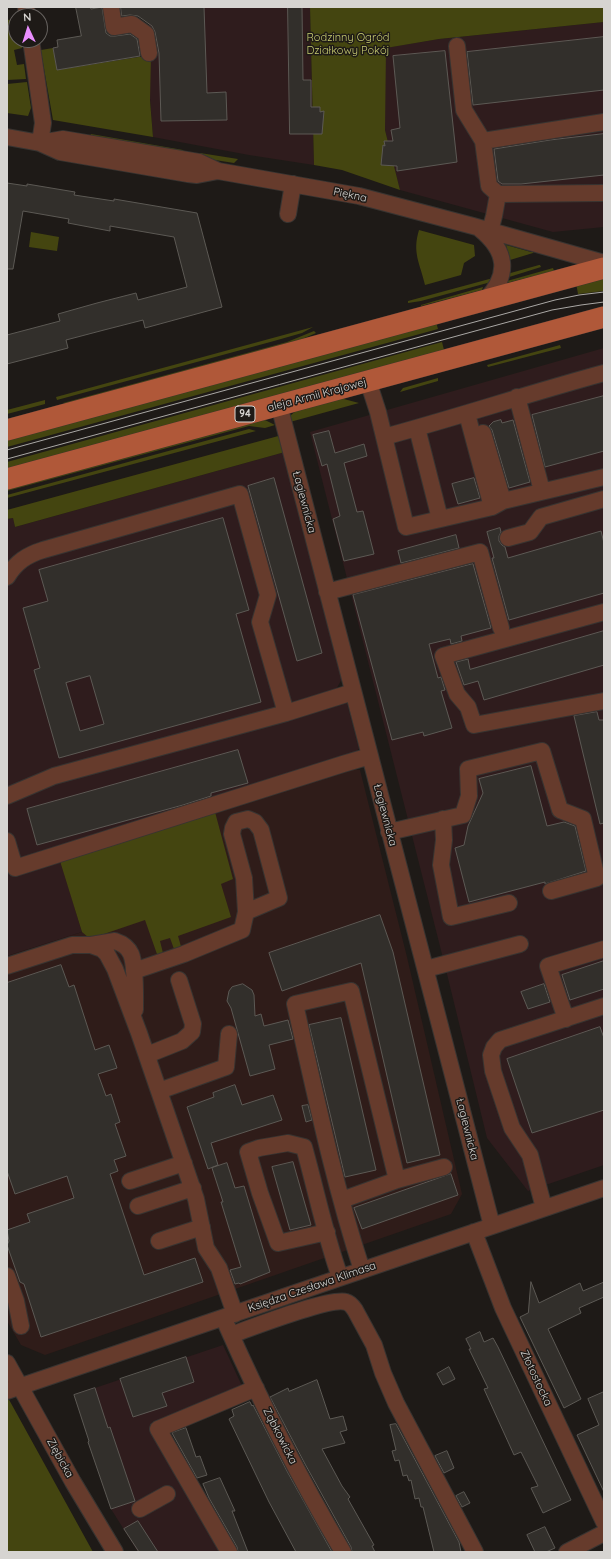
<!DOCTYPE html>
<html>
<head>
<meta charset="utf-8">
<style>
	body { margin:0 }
	#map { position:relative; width:611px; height:1559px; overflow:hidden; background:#1e1a17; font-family:Quicksand,sans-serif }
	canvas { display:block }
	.frame { position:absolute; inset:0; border:8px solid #d6d4d1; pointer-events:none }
	.north { position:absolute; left:8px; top:8px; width:40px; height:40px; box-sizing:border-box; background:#1e1a17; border:1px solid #686461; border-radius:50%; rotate:356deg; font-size:11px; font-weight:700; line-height:16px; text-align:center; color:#d6d4d1 }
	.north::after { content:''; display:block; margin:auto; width:14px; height:18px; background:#e98efe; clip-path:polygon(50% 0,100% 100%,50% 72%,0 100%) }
</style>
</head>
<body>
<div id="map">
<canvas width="611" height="1559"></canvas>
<div class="frame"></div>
<div class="north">N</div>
</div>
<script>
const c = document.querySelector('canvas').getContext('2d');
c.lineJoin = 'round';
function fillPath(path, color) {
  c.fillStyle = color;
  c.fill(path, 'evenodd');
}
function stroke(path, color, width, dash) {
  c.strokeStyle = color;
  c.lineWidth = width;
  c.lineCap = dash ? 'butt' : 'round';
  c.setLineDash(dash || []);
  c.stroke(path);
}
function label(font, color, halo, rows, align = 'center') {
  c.font = font + ' Quicksand,sans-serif';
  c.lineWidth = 3;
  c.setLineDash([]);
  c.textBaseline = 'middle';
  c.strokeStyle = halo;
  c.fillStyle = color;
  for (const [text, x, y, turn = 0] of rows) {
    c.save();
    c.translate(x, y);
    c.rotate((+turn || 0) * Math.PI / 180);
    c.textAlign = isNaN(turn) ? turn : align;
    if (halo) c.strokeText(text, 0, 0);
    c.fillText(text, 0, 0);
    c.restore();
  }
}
const commercial = new Path2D(`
	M149,7H310L314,165L249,155L153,137L150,99Z
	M604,22V227L553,232L400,190L385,130V48L439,39Z
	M604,348V1165L528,1191L487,1138L447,974L310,432Z
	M285,452L342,679L335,691L339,705L347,703L359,749L348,757L61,861L82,932L7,956V519L13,518L15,527Z
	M223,1345L242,1386L151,1428L222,1552H138L111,1509L88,1442L91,1440L86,1430L74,1395Z`);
const industrial = new Path2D(`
	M352,769L360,770L407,957L462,1194L451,1214L45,1355L21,1345L7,1321V956L82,932L60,861Z`);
const green = new Path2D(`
	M310,7H604V22L439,39L386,48L385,130L400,190L342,170L314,165Z
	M16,19V40H21L22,48L14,50L17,65L24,64L26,79L7,80V20Z
	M39,40L41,50L53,48L57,70L151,55L150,100L153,137L53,120Z
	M27,82L31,108L28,116L7,113V84Z
	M91,134L183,150L185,154L90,136Z
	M200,153L238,159L234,163L196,157Z
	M419,230L474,245L475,256L464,263L461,275L425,285C420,263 412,253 419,230Z
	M31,232L59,237L57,251L29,247Z
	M506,245L531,252L534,251L533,253L510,260Z
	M539,265H540L541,267L506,278L507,274Z
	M553,268L554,271L507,283V281Z
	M493,278L491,282L421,301L408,303V301Z
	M604,278V291L578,294L576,283Z
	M483,287L482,290L421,306V305Z
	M436,322L438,329L7,447V439Z
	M313,327L302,333L274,341L57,400L56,397Z
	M314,331L316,333L300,340L66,404L63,403L287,342Z
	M442,342L444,350L7,470V462Z
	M560,345L561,348L488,367L487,365Z
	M438,378V381L400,392L403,388Z
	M340,398L359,403L290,422L291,415L297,410Z
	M45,400V404L7,414V410Z
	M263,419L275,425L265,428L249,426L7,491V488Z
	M249,429L256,431L7,498V495Z
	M282,435L285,452L15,527L13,518L7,519V510Z
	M215,812L233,879L221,884L231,917L178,936L182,950L174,949L170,938L160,941L163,953L158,957L145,920L98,936L88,937L82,932L60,861Z
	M7,1396L93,1552H7Z`);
const building = new Path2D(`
	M76,7H90L91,9L102,7L106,33L110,36H115L130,34L137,39L140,56L57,70L53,48L58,47L57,40L81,36Z
	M121,7H204L207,93L226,92L227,120L161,121L159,53L155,32L152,26L138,16L130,15L122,16Z
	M288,7H302L303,80H311V107H320V112L324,111L322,134H290Z
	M604,37V90L473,105L467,52Z
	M445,51L457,162L397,171V166L381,165L383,145L385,146L384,141H393L391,130L400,128L393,56Z
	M604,134V175L521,184H502L498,181L494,149L550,140Z
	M7,183L27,186V184L75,192L74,195L114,201V199L197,213L222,307L145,328L143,320L104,330L66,340L68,348L7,364V335L60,321L58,314L97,303L136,293L138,300L187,287L174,237L110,226V231L68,223L69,219L23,211L13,269H7Z
	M604,396V451L545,467L532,415Z
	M501,420L502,423L513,420L530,482L509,488L492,430L489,426L493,422Z
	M329,431L335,453L364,444L367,456L344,463L357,512L363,511L374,554L344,561L333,519L340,516L327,464L322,466L313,435Z
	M274,478L322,653L297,661L248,486Z
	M474,478L480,498L458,504L452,484Z
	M223,518L249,610L236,614L261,702L59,758L34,670L40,668L23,608L48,601L39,570ZM90,676L104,724L80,731L66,683Z
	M500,528L501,532L499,536V541L502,545L505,547L508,558L601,531L604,543V593L509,620L492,558H494L487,532Z
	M456,535L459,548L401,563L398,551Z
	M473,564L491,628L461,636L462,641L451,644L450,639L429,644L438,678L441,677L445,690L441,691L452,728L424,736L423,732L392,740L353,595Z
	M604,631V665L484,700L478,681L464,685L456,662L468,659L470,669Z
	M597,712L599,720H604V823L600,824L574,716Z
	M238,750L248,783L211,793V796L183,805L37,845L27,809Z
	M531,766L547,826L564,822L575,826L586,871L545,884V882L469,902L455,848L464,845L468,826L483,793L479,779Z
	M380,915L393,952L440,1155L407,1163L361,963L282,991L269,953Z
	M604,961V989L570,1000L562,975Z
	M61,965L69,987L74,985L95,1050L109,1045L117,1068L98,1074L106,1096L111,1094L120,1122L115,1124L126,1156L114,1160L118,1171L110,1174L144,1275L195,1258L203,1282L41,1337L24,1284L20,1282L7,1245L9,1241L7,1230L30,1222L27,1214L74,1198L67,1176L15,1194L7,1171V983Z
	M243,984L252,990L254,995L255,1016L261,1014L264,1026L288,1020L293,1039L269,1045L275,1069L250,1076L231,1008L227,1001L229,991L232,987Z
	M544,984L550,1002L528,1009L521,992Z
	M341,1018L376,1170L345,1177L309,1025Z
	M600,1027L604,1038V1110L532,1133L507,1059Z
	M235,1085L242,1105L273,1095L282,1120L211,1143L218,1165L208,1169L187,1107L214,1097L213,1093Z
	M308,1105L312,1120L306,1122L302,1106Z
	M293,1162L311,1225L290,1230L272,1167Z
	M227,1163L235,1188L244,1186L270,1272L240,1284L239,1283L235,1284L230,1270L241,1267L221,1202H223L212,1168Z
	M451,1174L458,1195L362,1229L354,1208Z
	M531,1282L539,1303L580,1283L583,1291L604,1282V1297L579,1308L581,1313L548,1329L581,1399L564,1408L520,1317L528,1313Z
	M480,1332L484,1342L493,1338L498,1347L571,1500L543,1513L531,1488L538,1486L521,1452L514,1455L484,1389L488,1388L469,1349H471L466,1339Z
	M186,1357L194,1382L162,1393L167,1406L133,1417L120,1379Z
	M449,1367L455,1379L443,1385L437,1374Z
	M317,1380L330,1419L343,1416L347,1430L340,1432L345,1443L322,1449L342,1486L350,1497L348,1499L374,1545L372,1546L375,1552H352L351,1547L305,1464L270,1397L288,1388L289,1391Z
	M95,1388L108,1428L110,1427L135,1501L111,1509L88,1442L89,1441L74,1395Z
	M604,1392V1492L577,1435L599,1425L588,1399Z
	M250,1402L252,1406L253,1405L288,1473L332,1552H296L269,1502L229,1419L234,1416L232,1410Z
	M396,1424L459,1542L461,1552H434L423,1507H421L419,1498L415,1499L411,1480L409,1481L407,1475L403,1476L399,1460L395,1461L392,1451L396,1450L390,1425Z
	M186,1428L196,1457L200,1456L207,1475L197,1478L172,1433Z
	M447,1451L454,1468L444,1473L435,1456Z
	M220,1478L235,1511H232L248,1552H238L237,1547L209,1498L203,1484Z
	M464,1492L470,1503L462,1507L456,1496Z
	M138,1521L158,1552H139L124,1529Z
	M545,1527L555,1548L546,1552H535L527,1535Z`);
const minor = new Path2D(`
	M26,7L27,16
	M111,7L114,27L132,24L146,34L149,53
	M31,40L43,123L40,143
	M457,46L464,110L483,141
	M7,137L40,143L60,152L188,174L197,175L218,171
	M40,143L63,139L199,162L218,171L359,196L473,226L604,263
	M498,194L604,193
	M288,214L293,184
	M480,229C507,251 510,274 486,300
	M490,231L494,216L498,194L489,186L483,141L604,122
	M368,381L378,412L406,527L492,507L503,501L604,477
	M517,397L542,491
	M279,405L492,1226
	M467,414L492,507
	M417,428L440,519
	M483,433L503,501
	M384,437C458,417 530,393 604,373
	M508,538L530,532L541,517L604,499
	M7,577C16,562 27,555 43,550L240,494L268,595L260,622L286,713L54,776L7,796
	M327,592L480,552L501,628
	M604,612L443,656L457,694L468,707L474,725L604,701
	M286,713L353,692
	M443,819L444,840L441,865L451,917L509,903
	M389,832L463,815L469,796L468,769L542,751L560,810L583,819L597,878L551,891
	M7,841L15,868L343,764L370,756
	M91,945L115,941C121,943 128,947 131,954C136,966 135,996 135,1010
	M7,966L72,945H91L102,949L107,954L115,969L139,1033L196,1199L206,1248L219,1268L235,1314
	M426,969L520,944
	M134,971L184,954L242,930L246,912L244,878L232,834L233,828L236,822L248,819L255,822L261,830L279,898L246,912
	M566,1019L548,966L604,949
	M147,1055L182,1041L192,1032L193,1024L179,980
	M159,1091L226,1067L229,1034
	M397,1180L444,1167
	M130,1181L184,1163
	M342,1200L397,1180L351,991L295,1004C315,1093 334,1184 362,1270
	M138,1206L193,1188
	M544,1208L530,1155L512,1128L493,1071L491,1055L494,1047L500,1040L604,1006
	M327,1232L278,1243L260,1193L248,1152L259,1148L288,1143L304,1147C316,1190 325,1235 340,1277
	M474,1232L503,1308L604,1522
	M159,1241L202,1227
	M7,1276L16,1301L21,1326
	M227,1326C261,1403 300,1479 343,1552
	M231,1335C251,1328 330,1297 346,1302C350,1303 353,1307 355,1310L374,1345L383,1373L396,1403L475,1552
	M7,1363L73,1482L115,1552
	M7,1391L604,1188
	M140,1509L167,1494
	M229,1552L158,1429L256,1388
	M567,1552L604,1533`);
const major = new Path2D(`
	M7,430L604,268
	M7,479L604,317`);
const tram = new Path2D(`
	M7,450L555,300L579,295L604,292
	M7,459L552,310L581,305L604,302`);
const shields = [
	[245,414,20]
];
const shieldNames = [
	["94",245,414]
];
const parkNames = [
	["Rodzinny Ogród",348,38],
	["Działkowy Pokój",348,51]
];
const streetNames = [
	["Piękna",350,195,12],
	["aleja Armii Krajowej",317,395,-15],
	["Łagiewnicka",304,502,75],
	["Łagiewnicka",385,815,75],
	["Łagiewnicka",467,1129,76],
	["Księdza Czesława Klimasa",312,1287,-19],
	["Złotostocka",536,1378,65],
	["Ząbkowicka",280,1436,63],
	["Ziębicka",60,1458,61]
];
fillPath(commercial, '#2f1c1d');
fillPath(industrial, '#2f1c19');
fillPath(green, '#444510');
fillPath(building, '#322f2b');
stroke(building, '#5c5954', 1);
stroke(minor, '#383431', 18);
stroke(major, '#383431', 22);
stroke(minor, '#663b2c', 16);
stroke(major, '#b05839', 21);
stroke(tram, '#aaa8a5', 1);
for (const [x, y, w] of shields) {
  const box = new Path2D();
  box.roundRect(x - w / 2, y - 8, w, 16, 3);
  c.fillStyle = '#1e1a17';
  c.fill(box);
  stroke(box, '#d6d4d1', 1);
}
label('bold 10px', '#d6d4d1', null, shieldNames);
label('11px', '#c6ca70', '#1e1a17', parkNames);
label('11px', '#d6d4d1', '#1e1a17', streetNames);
</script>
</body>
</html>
